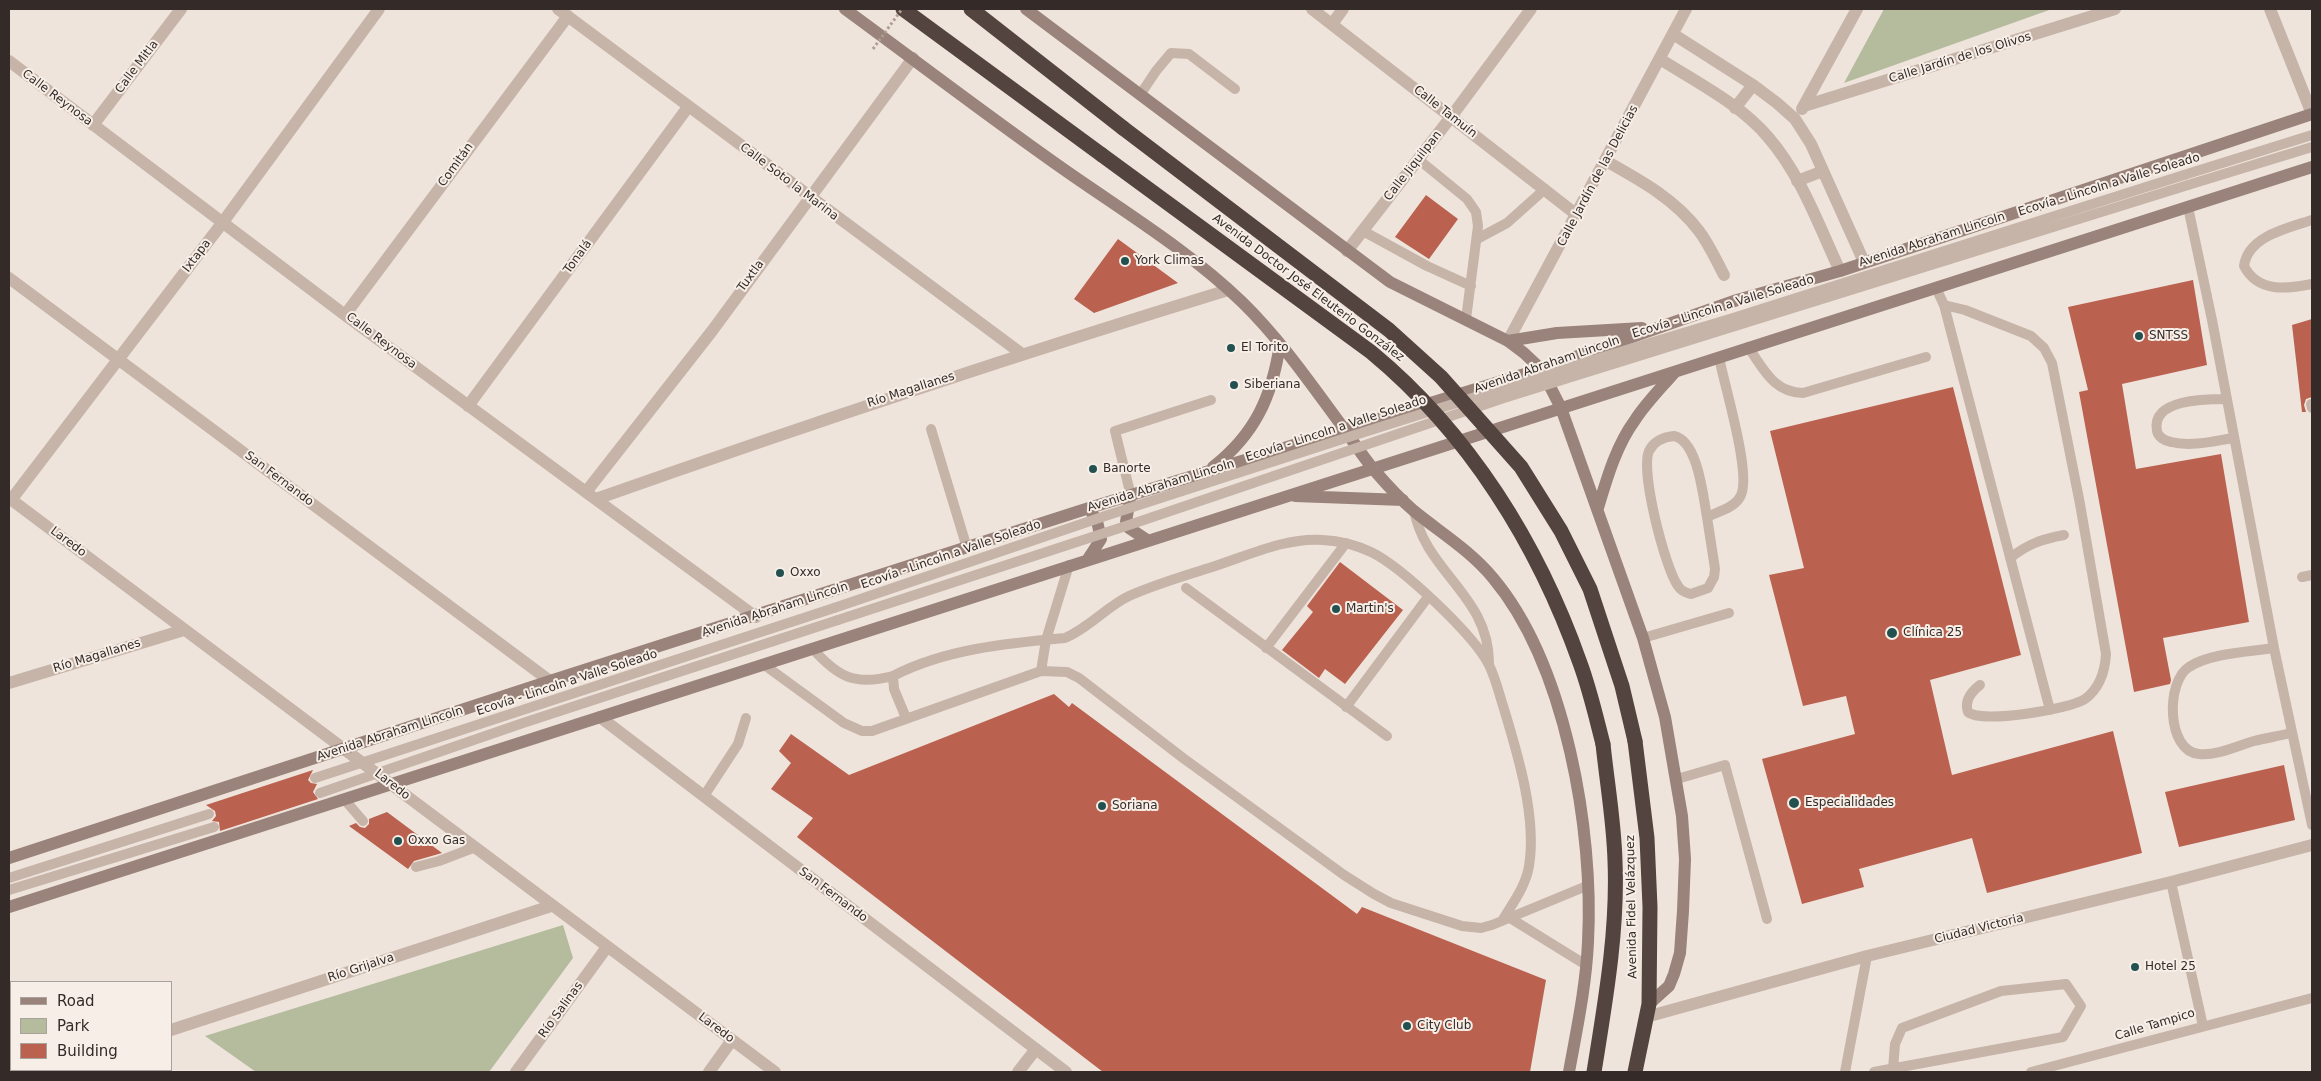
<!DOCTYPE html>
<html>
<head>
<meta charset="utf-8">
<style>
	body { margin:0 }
	#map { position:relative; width:2321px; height:1081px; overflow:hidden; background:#efe4db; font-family:"DejaVu Sans",sans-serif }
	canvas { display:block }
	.frame { position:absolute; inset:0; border:10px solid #342b28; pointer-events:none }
	.legend { position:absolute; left:10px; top:981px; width:162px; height:90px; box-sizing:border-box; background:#f7efe7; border:1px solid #a9a19b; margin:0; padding:6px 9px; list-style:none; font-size:15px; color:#342b28 }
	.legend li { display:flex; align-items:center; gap:10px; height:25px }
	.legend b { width:25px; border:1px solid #a9a19b }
</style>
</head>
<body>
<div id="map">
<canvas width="2321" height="1081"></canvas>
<div class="frame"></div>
<ul class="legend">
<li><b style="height:6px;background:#99837a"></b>Road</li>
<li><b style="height:14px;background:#b4bc9d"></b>Park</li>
<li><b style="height:14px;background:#ba614f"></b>Building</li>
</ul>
</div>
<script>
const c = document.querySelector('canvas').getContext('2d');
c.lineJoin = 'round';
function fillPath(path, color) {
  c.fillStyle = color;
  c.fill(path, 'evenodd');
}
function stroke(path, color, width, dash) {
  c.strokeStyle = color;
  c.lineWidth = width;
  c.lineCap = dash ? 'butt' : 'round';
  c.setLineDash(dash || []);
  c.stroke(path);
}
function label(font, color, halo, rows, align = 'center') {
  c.font = font + ' "DejaVu Sans",sans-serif';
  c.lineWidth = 4;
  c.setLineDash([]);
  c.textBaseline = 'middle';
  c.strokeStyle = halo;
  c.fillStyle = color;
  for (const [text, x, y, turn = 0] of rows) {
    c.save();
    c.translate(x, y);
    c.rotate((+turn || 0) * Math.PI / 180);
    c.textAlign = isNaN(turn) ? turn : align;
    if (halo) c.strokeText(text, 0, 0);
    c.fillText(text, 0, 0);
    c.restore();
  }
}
const green = new Path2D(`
	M1884,9H2052L1844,83Z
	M563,925L573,958L489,1072H256L205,1036Z`);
const building = new Path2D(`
	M1426,195L1458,219L1429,259L1395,237Z
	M1118,239L1178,283L1094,313L1074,299Z
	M2193,280L2207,365L2122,384L2136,469L2221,454L2249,622L2163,638L2171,680L2170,684L2134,692L2079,392L2088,390L2068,307Z
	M2312,319V397L2306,399L2304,405L2306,412H2302L2292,325Z
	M1953,387L2021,655L1930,680L1952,775L2113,731L2142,853L1987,893L1972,838L1859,869L1864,887L1802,904L1762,759L1855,734L1846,696L1803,706L1769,575L1804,568L1770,431Z
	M1340,562L1403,610L1345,684L1325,669L1319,678L1282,650L1313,612L1307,606Z
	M1054,694L1069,707L1072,703L1357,914L1362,907L1546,980L1530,1072H1103L797,837L813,818L771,789L791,763L779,751L791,734L849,775Z
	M2284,765L2295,820L2179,847L2165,792Z
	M313,770L308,780L311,783L317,784L313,792L318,799L220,831L219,822L212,821L216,816L215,811L206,805Z
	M387,812L442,853L414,861L408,869L349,826L356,823L360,827L365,828L369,824V819Z`);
const lane = new Path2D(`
	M1140,95L1156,71L1171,53L1189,54L1235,89
	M1418,159L1467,199L1476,212L1478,226L1466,319
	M2184,175L2312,135
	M2188,185L2312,147
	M2188,207L2212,320L2274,648
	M2312,220C2288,228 2248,236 2244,266C2258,293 2287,289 2312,284
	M1363,231L1427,266L1471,286
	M1477,239L1507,223L1545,189
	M1936,288L1944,305L2050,710
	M1944,305L1965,310L2031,336L2044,348L2052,363L2080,504L2106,654C2105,671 2100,688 2085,699C2071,709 1981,724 1968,712C1964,701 1971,692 1980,685
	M1748,347C1764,369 1773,392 1803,393L1926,357
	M2226,399C2206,399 2150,399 2157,431C2158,437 2165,441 2171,442C2191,447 2214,441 2233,438
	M2311,404L2312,408
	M931,429L967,548
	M1131,496L1115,431L1211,400
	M1414,510C1425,572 1489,595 1489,663
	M1707,517C1703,496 1698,441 1674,436C1663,437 1654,441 1649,451C1640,471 1665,568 1678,586C1681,591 1686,593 1691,594L1708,588L1714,577L1715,569L1707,517C1717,512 1734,508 1740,497C1753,477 1724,385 1719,357
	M2010,558C2028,544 2042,539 2064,535
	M2302,577L2312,575
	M1186,588L1387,736
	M1643,638L1729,613
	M812,648C838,677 854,686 893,676
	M1266,648L1346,543
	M763,664L844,723L862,731H872L1041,671L1067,672L1079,678L1183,758L1344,875L1374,894L1391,903L1462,926L1481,928L1492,925L1589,885
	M1041,671L1046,640L1069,565
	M1346,707L1428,597
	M906,718L894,689L893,676C945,649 1008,643 1065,638C1089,628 1106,607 1129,596C1156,584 1184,576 1212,567C1247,556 1286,537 1323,540C1340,541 1356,545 1371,552C1402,567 1474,635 1489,665C1496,679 1499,694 1504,709C1518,755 1537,818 1529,866C1526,886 1512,904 1502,921
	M2291,733C2279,736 2266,738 2254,741C2237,746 2216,756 2199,754C2166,751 2166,681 2189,667C2210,653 2249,652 2274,648L2312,825
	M315,778L834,608
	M1677,779L1725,765L1767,919
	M320,793L523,723L838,620
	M704,796L738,744L746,718
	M344,799L363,821
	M416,867L439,861L473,848
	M9,878L209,814
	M2171,882L2203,1026
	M9,890L214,827
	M1510,918L1586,965
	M1845,1072L1867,956
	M1874,1072L2063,1037L2081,1006L2066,984L2001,991L1902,1028L1895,1044L1893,1069
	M2031,1072L2312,998`);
const street = new Path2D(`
	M558,9L1022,354
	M1312,9L1577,215
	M2270,9L2312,114
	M1332,24L1343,9
	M1673,34L1753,85L1777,103L1795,119L1811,144L1864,262
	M1660,59C1696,82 1740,104 1768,137C1801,175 1819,226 1840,271
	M9,61L345,315L756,617
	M1804,106L2115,9
	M1735,108L1753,85
	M1802,109L1857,9
	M93,125L181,9
	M1606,161C1640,180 1675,199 1699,231C1709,244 1716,260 1724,275
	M1797,181L1823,171
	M1347,251L1451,117L1531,9
	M9,278L550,681
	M345,315L568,16
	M1508,341L1686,9
	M468,406L688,107
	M586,492L712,331L913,58
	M9,498L775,1072
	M596,499C806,425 1016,355 1228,290
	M11,500L223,222L379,9
	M9,683L184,630
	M600,717L1066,1072
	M1646,1017L1867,956L2171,882L2312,845
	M171,1030L551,906
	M43,1072L50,1070
	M516,1072L607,947
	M709,1072L732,1040
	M1018,1072L1036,1049`);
const secondary = new Path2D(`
	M845,9C920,64 993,120 1069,173C1128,214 1190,252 1242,302C1280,339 1311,384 1342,426C1353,441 1363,457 1375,471C1387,485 1400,499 1414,511C1441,533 1471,551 1493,578C1566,665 1594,832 1588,942C1586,986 1577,1028 1569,1072
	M1026,9L1390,282L1508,341L1524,353L1541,369L1561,408L1643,638L1665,717L1682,816L1685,859L1683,911L1680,953L1674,974L1669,986L1649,1004
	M1508,341L1557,333L1642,328
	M1213,467C1255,434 1272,397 1280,344
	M1295,496L1403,500
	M1130,498L1126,522L1129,528L1147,540
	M1598,508C1607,478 1616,446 1635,420C1646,403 1661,388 1674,373
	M1088,559L1101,539L1097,521L1090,510
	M9,858L550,681L1089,508L1541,369L1737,300L1840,271L2312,114
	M9,907L2312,167`);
const highway = new Path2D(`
	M903,9L1102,155
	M971,9L1123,128
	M1635,741L1647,838L1650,907L1649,1004L1635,1072
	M1594,1072C1605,1003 1618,931 1615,861C1614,822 1607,783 1603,744`);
const pathBridge = new Path2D(`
	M873,49L902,9`);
const laneBridge = new Path2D(`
	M834,608L1105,516L1355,435L1580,364L1733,318L2184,175
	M838,620L1135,523L1504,398L2188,185`);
const highwayBridge = new Path2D(`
	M1123,128L1389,330L1441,377L1521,467L1561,531L1590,589L1622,686L1635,741
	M1102,155L1371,352C1469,433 1538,544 1580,663C1590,690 1596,717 1603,744`);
const markers = [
	[1125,261,5,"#225150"],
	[2139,336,5,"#225150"],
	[1231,348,5,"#225150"],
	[1234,385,5,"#225150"],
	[1093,469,5,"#225150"],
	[780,573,5,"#225150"],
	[1336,609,5,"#225150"],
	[1892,633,6,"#225150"],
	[1794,803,6,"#225150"],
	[1102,806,5,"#225150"],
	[398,841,5,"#225150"],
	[2135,967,5,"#225150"],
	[1407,1026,5,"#225150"]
];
const streetNames = [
	["Calle Jardín de los Olivos",1960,58,-17],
	["Calle Mitla",137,67,-53],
	["Calle Reynosa",57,98,37],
	["Calle Tamuín",1445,112,38],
	["Comitán",456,165,-54],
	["Calle Jiquilpan",1413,166,-52],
	["Calle Jardín de las Delicias",1598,176,-62],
	["Calle Soto la Marina",789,182,37],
	["Ecovía - Lincoln a Valle Soleado",2109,185,-17],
	["Avenida Abraham Lincoln",1932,240,-18],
	["Ixtapa",197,256,-53],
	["Tonalá",578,257,-54],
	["Tuxtla",751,276,-54],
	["Avenida Doctor José Eleuterio González",1308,288,37],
	["Ecovía - Lincoln a Valle Soleado",1723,307,-17],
	["Calle Reynosa",381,341,37],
	["Avenida Abraham Lincoln",1547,365,-19],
	["Río Magallanes",911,390,-18],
	["Ecovía - Lincoln a Valle Soleado",1336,429,-18],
	["San Fernando",279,479,37],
	["Avenida Abraham Lincoln",1161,486,-17],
	["Laredo",68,542,37],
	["Ecovía - Lincoln a Valle Soleado",951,555,-19],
	["Avenida Abraham Lincoln",775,610,-18],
	["Río Magallanes",97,656,-17],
	["Ecovía - Lincoln a Valle Soleado",567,683,-18],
	["Avenida Abraham Lincoln",390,734,-18],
	["Laredo",392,785,38],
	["San Fernando",833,895,37],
	["Avenida Fidel Velázquez",1632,907,-91],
	["Ciudad Victoria",1979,929,-14],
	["Río Grijalva",361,968,-18],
	["Río Salinas",561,1010,-54],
	["Calle Tampico",2155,1025,-17],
	["Laredo",716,1028,37]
];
const poiNames = [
	["York Climas",1135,261],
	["SNTSS",2149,336],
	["El Torito",1241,348],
	["Siberiana",1244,385],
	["Banorte",1103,469],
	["Oxxo",790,573],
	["Martin's",1346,609],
	["Clínica 25",1903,633],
	["Especialidades",1805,803],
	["Soriana",1112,806],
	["Oxxo Gas",408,841],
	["Hotel 25",2145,967],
	["City Club",1417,1026]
];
fillPath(green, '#b4bc9d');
fillPath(building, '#ba614f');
stroke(lane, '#c6b4a9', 10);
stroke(street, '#c6b4a9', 12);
stroke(secondary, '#99837a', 12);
stroke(highway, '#544440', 15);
stroke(pathBridge, '#b19e93', 3, [2.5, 2.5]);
stroke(laneBridge, '#c6b4a9', 10);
stroke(highwayBridge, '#544440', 15);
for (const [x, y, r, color] of markers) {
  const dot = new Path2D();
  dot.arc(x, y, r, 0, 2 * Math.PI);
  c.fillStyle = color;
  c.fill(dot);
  stroke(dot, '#f7efe7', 2);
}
label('12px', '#342b28', '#f7efe7', streetNames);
label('12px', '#342b28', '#f7efe7', poiNames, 'left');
</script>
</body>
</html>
